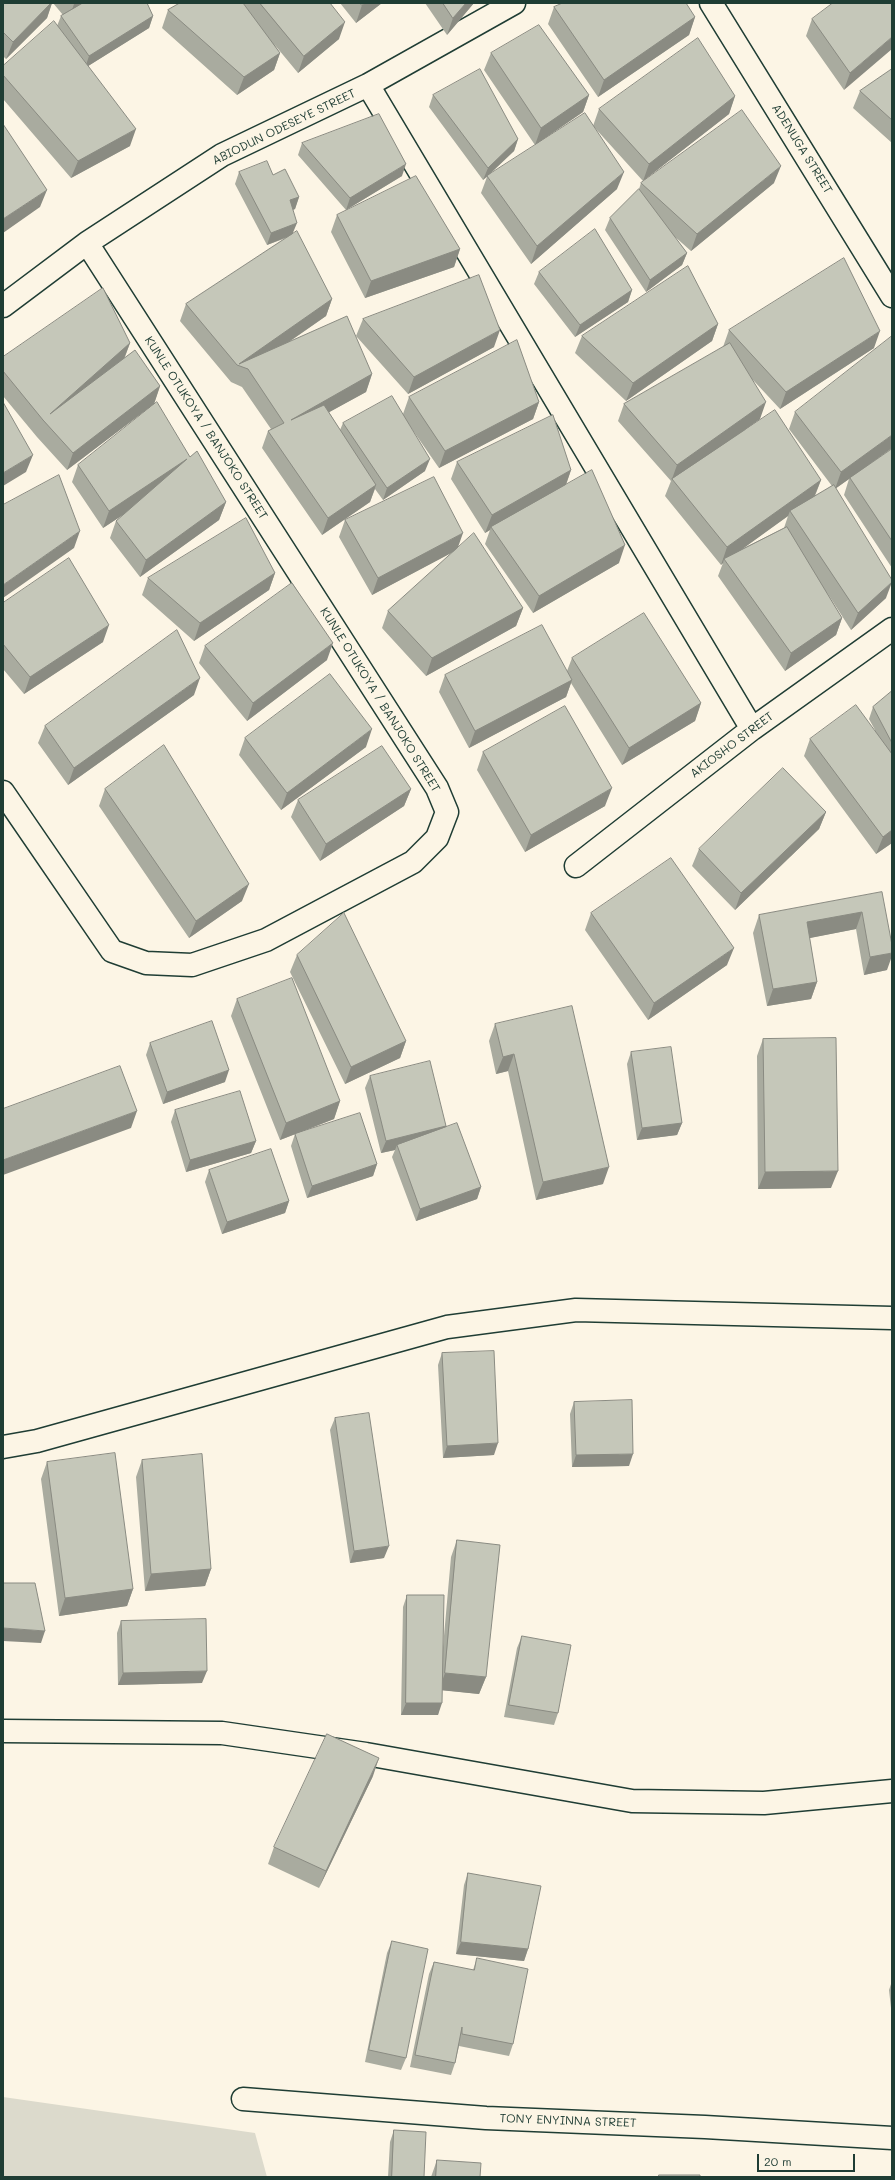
<!DOCTYPE html>
<html>
<head>
<meta charset="utf-8">
<style>
	body { margin:0 }
	#map { position:relative; width:895px; height:2180px; overflow:hidden; background:#fcf5e5; font-family:Mali,sans-serif }
	canvas { display:block }
	.frame { position:absolute; inset:0; border:4px solid #1f3d34; pointer-events:none }
	.scale { position:absolute; left:757px; top:2154px; width:98px; height:18px; box-sizing:border-box; border:2px solid #1f3d34; border-top:0; padding-left:5px; font-size:12px; line-height:14px; white-space:nowrap; color:#1f3d34; -webkit-text-stroke:3px #fcf5e5; paint-order:stroke }
</style>
</head>
<body>
<div id="map">
<canvas width="895" height="2180"></canvas>
<div class="frame"></div>
<div class="scale">20 m</div>
</div>
<script>
const c = document.querySelector('canvas').getContext('2d');
c.lineJoin = 'round';
function fillPath(path, color) {
  c.fillStyle = color;
  c.fill(path, 'evenodd');
}
function stroke(path, color, width, dash) {
  c.strokeStyle = color;
  c.lineWidth = width;
  c.lineCap = dash ? 'butt' : 'round';
  c.setLineDash(dash || []);
  c.stroke(path);
}
function label(font, color, halo, rows, align = 'center') {
  c.font = font + ' Mali,sans-serif';
  c.lineWidth = 3;
  c.setLineDash([]);
  c.textBaseline = 'middle';
  c.strokeStyle = halo;
  c.fillStyle = color;
  for (const [text, x, y, turn = 0] of rows) {
    c.save();
    c.translate(x, y);
    c.rotate((+turn || 0) * Math.PI / 180);
    c.textAlign = isNaN(turn) ? turn : align;
    if (halo) c.strokeText(text, 0, 0);
    c.fillText(text, 0, 0);
    c.restore();
  }
}
const green = new Path2D(`
	M3,2097L255,2133L267,2177H3Z`);
const minor = new Path2D(`
	M711,3L892,296
	M368,85L752,729
	M3,306L87,243L222,155L368,85L514,3
	M3,792L112,951L146,963L192,965L266,940L413,862L437,838L447,812L437,788L87,243
	M576,866L752,729L892,629
	M3,1447L37,1441L447,1327L576,1310L892,1318
	M3,1731L222,1733L366,1754L632,1801L764,1803L892,1791
	M243,2099L486,2118L705,2127L892,2138`);
const wall = new Path2D(`
	M3,3H52L47,18L6,59L3,56Z
	M53,3H147L153,16L149,28L88,66L130,146L71,178L3,99V66L57,26L61,16L63,15Z
	M180,3H330L339,39L298,73L274,44L280,53L274,70L237,95L162,28L168,10Z
	M340,3H382L356,23Z
	M425,3H474L447,35Z
	M892,3L844,90L806,36L812,19Z
	M554,7L695,17L689,35L598,97L548,24Z
	M491,53L589,95L583,112L535,145L484,70Z
	M892,69V143L853,108L860,91Z
	M433,95L518,139L514,151L489,175L593,126L599,109L735,96L729,114L643,181L594,127L617,189L531,264L481,193L487,177L483,180L429,107Z
	M302,143L402,176L346,210L298,155Z
	M239,172L273,175L299,197L295,209L293,210V233L332,299L326,316L289,342L372,374L366,392L329,412L340,430L343,423L403,414L409,397L539,402L533,419L439,468L407,422L425,471L383,500L375,489L370,502L322,535L262,448L268,431L271,429L242,387L231,382L180,321L186,304L286,238L267,245L235,184Z
	M641,183H774L691,251L674,236L687,253L682,265L646,292L605,230L610,218L639,189Z
	M337,215L460,249L454,267L365,298L331,232Z
	M539,272L632,290L628,302L575,337L534,284Z
	M363,319L494,347L408,394L356,336Z
	M718,324L712,341L626,401L575,353L582,336Z
	M729,330L874,348L780,409L753,380L760,419L745,430L821,480L815,496L832,486L789,429L795,412L892,448L867,466L892,449V568L844,495L849,479L836,488L886,598L851,630L826,591L842,618L836,635L785,671L718,576L723,563L721,565L665,496L671,481L618,421L624,404L723,347ZM788,516L784,528L740,550Z
	M130,343L125,357L160,386L154,404L67,470L37,437L3,396V357Z
	M190,457L226,502L219,520L140,577L110,538L116,521L124,514L103,528L72,482L78,465Z
	M457,462L571,470L566,485L619,563L533,613L485,544L490,530L485,533L451,479Z
	M345,520L457,548L523,608L516,626L426,676L382,628L388,611L454,551L372,595L339,537Z
	M275,573L269,590L194,641L142,595L148,578Z
	M3,603L103,642L24,694L3,669Z
	M205,646L327,660L247,721L199,663Z
	M572,658L701,703L695,721L622,765L571,683L566,697L469,748L439,692L445,675L567,671Z
	M892,691V843L876,854L804,756L810,739L875,730L869,719L873,707Z
	M194,695L68,785L38,743L45,726Z
	M245,738L366,747L281,810L239,755Z
	M483,752L605,806L525,852L477,770Z
	M105,789L242,901L189,938L99,806Z
	M411,789L404,806L320,861L291,817L298,800Z
	M826,812L819,829L735,910L692,866L699,849Z
	M882,892L887,970L864,975L856,929L809,938L817,982L811,999L767,1006L753,933L759,915Z
	M591,913L727,965L648,1020L585,930Z
	M297,955L406,1041L400,1058L345,1084L290,972Z
	M237,999L340,1101L334,1119L280,1140L231,1016Z
	M495,1024L603,1184L536,1200L508,1071L496,1074L489,1041Z
	M763,1039L831,1188L758,1189L757,1056Z
	M150,1043L225,1082L163,1104L146,1055Z
	M631,1052L682,1123L677,1135L637,1140L627,1064Z
	M370,1076L446,1126L481,1187L477,1199L416,1221L392,1157L395,1150L381,1153L365,1088Z
	M175,1110L256,1141L251,1153L186,1172L171,1122Z
	M295,1134L377,1164L373,1176L307,1198L291,1146Z
	M209,1170L289,1201L285,1213L222,1234L205,1182Z
	M442,1353L494,1455L443,1458L438,1365Z
	M574,1402L629,1466L572,1467L570,1414Z
	M335,1418L384,1558L350,1563L330,1430Z
	M142,1460L211,1569L205,1586L145,1591L136,1477Z
	M47,1462L133,1589L127,1606L59,1616L41,1479Z
	M457,1540L486,1677L479,1694L442,1690L438,1715H401L403,1607L407,1595L443,1647L451,1557Z
	M121,1621L202,1683L118,1685L117,1633Z
	M522,1636L558,1713L554,1725L504,1717L517,1648Z
	M373,1776L319,1888L268,1864L274,1847Z
	M468,1873L528,1949L524,1961L456,1954L464,1885Z
	M392,1941L406,2058L401,2070L365,2062L387,1953Z
	M477,1958L513,2044L509,2056L459,2046L455,2063L451,2075L410,2067L429,1974L434,1962L473,1970Z
	M892,1981V2017L889,1990Z
	M394,2130L424,2177H388L390,2142Z
	M437,2160L480,2177H431Z`);
const shadedWall = new Path2D(`
	M51,3H52L47,18L6,59L13,42Z
	M77,3H99L68,22L74,4Z
	M366,3H382L356,23L362,5Z
	M466,3H474L447,35L453,18Z
	M153,16L149,28L85,68L89,56Z
	M695,17L689,35L598,97L604,80Z
	M345,22L339,39L298,73L304,56Z
	M892,37V49L844,90L850,73Z
	M280,53L274,70L237,95L244,77Z
	M589,95L583,112L535,145L541,128Z
	M735,96L729,114L643,181L649,164Z
	M136,129L130,146L71,178L78,161Z
	M518,139L514,151L483,180L488,168Z
	M406,164L402,176L346,210L350,198Z
	M781,166L774,183L691,251L697,234Z
	M624,172L617,189L531,264L537,246Z
	M47,190L40,207L3,233V219Z
	M299,197L295,209L286,212L290,200Z
	M297,223L292,235L267,245L271,233Z
	M460,249L454,267L365,298L371,281Z
	M687,253L682,265L646,292L650,280Z
	M632,290L628,302L575,337L580,325Z
	M332,299L326,316L248,370V369L239,364Z
	M718,324L712,341L626,401L633,383Z
	M500,330L494,347L408,394L414,377Z
	M880,331L874,348L780,409L786,392Z
	M130,343L123,361L50,414Z
	M372,374L366,392L284,437L291,420Z
	M160,386L154,404L67,470L73,453Z
	M539,402L533,419L439,468L445,451Z
	M766,402L760,419L673,480L672,479L677,465Z
	M892,435V448L850,478L849,479L835,489L841,472Z
	M33,455L26,472L3,486V473Z
	M187,459L181,477L103,528L109,511Z
	M430,459L425,471L383,500L387,488Z
	M571,470L565,487L491,527L490,530L485,533L492,515Z
	M821,480L814,497L790,511L788,516L726,561L724,559L723,563L721,565L727,547Z
	M376,485L370,502L322,535L328,518Z
	M226,502L219,520L140,577L146,560Z
	M80,531L74,548L3,598V585Z
	M463,533L457,550L372,595L378,578Z
	M625,545L619,563L533,613L539,596Z
	M275,573L269,590L194,641L200,623Z
	M892,582L886,598L851,630L858,613Z
	M523,608L516,626L426,676L432,658Z
	M842,618L836,635L785,671L791,653Z
	M109,625L103,642L24,694L30,677Z
	M333,643L327,660L247,721L253,703Z
	M200,678L194,695L68,785L74,768Z
	M572,680L566,697L469,748L475,731Z
	M701,703L695,721L622,765L629,748Z
	M372,729L366,747L281,810L287,793Z
	M612,788L605,806L525,852L531,835Z
	M411,789L404,806L320,861L326,844Z
	M826,812L819,829L735,910L741,893Z
	M892,830V843L876,854L883,837Z
	M249,884L242,901L189,938L196,921Z
	M862,912L856,929L800,940L807,922Z
	M734,948L727,965L648,1020L654,1003Z
	M892,953V956L887,970L864,975L870,957Z
	M817,982L811,999L767,1006L773,989Z
	M406,1041L400,1058L345,1084L351,1067Z
	M514,1054L508,1071L496,1074L503,1057Z
	M229,1070L225,1082L163,1104L167,1092Z
	M340,1101L334,1119L280,1140L286,1123Z
	M137,1111L131,1128L3,1175V1160Z
	M682,1123L677,1135L637,1140L642,1128Z
	M446,1126L441,1138L397,1145L395,1150L381,1153L386,1141Z
	M256,1141L251,1153L186,1172L190,1160Z
	M377,1164L373,1176L307,1198L312,1186Z
	M609,1167L603,1184L536,1200L543,1182Z
	M838,1171L831,1188L758,1189L765,1172Z
	M481,1187L477,1199L416,1221L420,1209Z
	M289,1201L285,1213L222,1234L227,1222Z
	M498,1443L494,1455L443,1458L447,1446Z
	M633,1454L629,1466L572,1467L576,1455Z
	M389,1546L384,1558L350,1563L354,1551Z
	M211,1569L205,1586L145,1591L151,1574Z
	M133,1589L127,1606L59,1616L65,1598Z
	M3,1628L45,1631L41,1643L3,1641Z
	M207,1671L202,1683L118,1685L123,1673Z
	M445,1673L486,1677L479,1694L439,1690Z
	M406,1703H442L438,1715H401Z
	M379,1758L373,1776L319,1888L326,1871Z
	M461,1942L528,1949L524,1961L456,1954Z`);
const building = new Path2D(`
	M3,3H51L13,42L3,32Z
	M83,3H147L153,16L89,56L61,16Z
	M180,3H243L280,53L244,77L168,10Z
	M260,3H330L345,22L304,56Z
	M360,3H366L362,5Z
	M443,3H466L453,18Z
	M563,3H686L695,17L604,80L554,7Z
	M833,3H892V37L850,73L812,19Z
	M54,21L136,129L78,161L3,75V66Z
	M539,25L589,95L541,128L491,53Z
	M698,38L735,96L649,164L599,109Z
	M480,69L518,139L488,168L433,95Z
	M892,69V120L860,91Z
	M742,110L781,166L697,234L641,183Z
	M585,113L624,172L537,246L487,176Z
	M379,114L406,164L350,198L302,143Z
	M3,124L47,190L3,219Z
	M267,161L273,175L285,169L299,197L290,200L297,223L271,233L239,172Z
	M416,176L460,249L371,281L337,215Z
	M639,189L687,253L650,280L610,218Z
	M595,229L632,290L580,325L539,272Z
	M297,231L332,299L239,364L347,316L372,374L291,420L324,405L376,485L328,518L268,431L284,423L248,369L237,365L186,304Z
	M844,258L880,331L786,392L729,330Z
	M688,266L718,324L633,383L582,336Z
	M479,275L500,330L414,377L363,319Z
	M103,288L130,343L50,414L135,350L160,386L73,453L43,420L3,371V357Z
	M892,336V435L841,472L795,412Z
	M517,340L539,402L445,451L409,397Z
	M730,343L766,402L677,465L624,404Z
	M392,396L430,459L387,488L343,423Z
	M3,402L33,455L3,473Z
	M157,402L190,457L197,451L226,502L146,560L116,521L187,459L109,511L78,465Z
	M775,410L821,480L727,547L672,479Z
	M553,415L571,470L492,515L457,462Z
	M892,449V541L850,478Z
	M592,470L625,545L539,596L491,527Z
	M59,475L80,531L3,585V505Z
	M434,477L463,533L378,578L345,520Z
	M834,485L892,580V582L858,613L790,511Z
	M246,518L275,573L200,623L148,578Z
	M787,527L842,618L791,653L724,559Z
	M474,533L523,608L432,658L388,611Z
	M69,558L109,625L30,677L3,644V603Z
	M292,583L333,643L253,703L205,646Z
	M644,613L701,703L629,748L572,658Z
	M542,625L572,680L475,731L445,675Z
	M177,630L200,678L74,768L45,726Z
	M330,674L372,729L287,793L245,738Z
	M892,691V743L873,707Z
	M856,705L892,754V830L883,837L810,739Z
	M565,706L612,788L531,835L483,752Z
	M164,745L249,884L196,921L105,789Z
	M382,746L411,789L326,844L298,800Z
	M783,768L826,812L741,893L699,849Z
	M671,858L734,948L654,1003L591,913Z
	M882,892L892,945V953L870,957L862,912L807,922L817,982L773,989L759,915Z
	M344,913L406,1041L351,1067L297,955Z
	M292,978L340,1101L286,1123L237,999Z
	M572,1006L609,1167L543,1182L514,1054L503,1057L495,1024Z
	M212,1021L229,1070L167,1092L150,1043Z
	M836,1038L838,1171L765,1172L763,1039Z
	M671,1047L682,1123L642,1128L631,1052Z
	M430,1061L446,1126L386,1141L370,1076Z
	M120,1066L137,1111L3,1160V1109Z
	M240,1091L256,1141L190,1160L175,1110Z
	M360,1113L377,1164L312,1186L295,1134Z
	M457,1123L481,1187L420,1209L397,1145Z
	M271,1149L289,1201L227,1222L209,1170Z
	M494,1351L498,1443L447,1446L442,1353Z
	M632,1400L633,1454L576,1455L574,1402Z
	M369,1413L389,1546L354,1551L335,1418Z
	M115,1453L133,1589L65,1598L47,1462Z
	M202,1454L211,1569L151,1574L142,1460Z
	M457,1540L500,1545L486,1677L445,1673Z
	M3,1583H35L45,1631L3,1628Z
	M407,1595H444L442,1703H406Z
	M206,1619L207,1671L123,1673L121,1621Z
	M522,1636L571,1645L558,1713L509,1705Z
	M327,1734L379,1758L326,1871L274,1847Z
	M468,1873L541,1886L528,1949L461,1942Z
	M392,1941L428,1949L406,2058L369,2050Z
	M477,1958L528,1969L513,2044L462,2034V2027L455,2063L415,2055L434,1962L474,1970Z
	M394,2130L426,2132L424,2177H392Z
	M437,2160L481,2163L480,2177H436Z
	M659,2175H700V2177H659Z`);
const streetNames = [
	["ABIODUN ODESEYE STREET",284,127,-26],
	["ADENUGA STREET",802,149,58],
	["KUNLE OTUKOYA / BANJOKO STREET",206,428,57],
	["KUNLE OTUKOYA / BANJOKO STREET",380,700,58],
	["AKIOSHO STREET",732,745,-37],
	["TONY ENYINNA STREET",568,2121,2]
];
fillPath(green, '#dcdacc');
stroke(minor, '#1f3d34', 25);
stroke(minor, '#fcf5e5', 22);
fillPath(wall, '#a9ab9f');
fillPath(shadedWall, '#8a8b82');
fillPath(building, '#c5c7b9');
stroke(building, '#8a8b82', 1);
label('12px', '#1f3d34', '#fcf5e5', streetNames);
</script>
</body>
</html>
